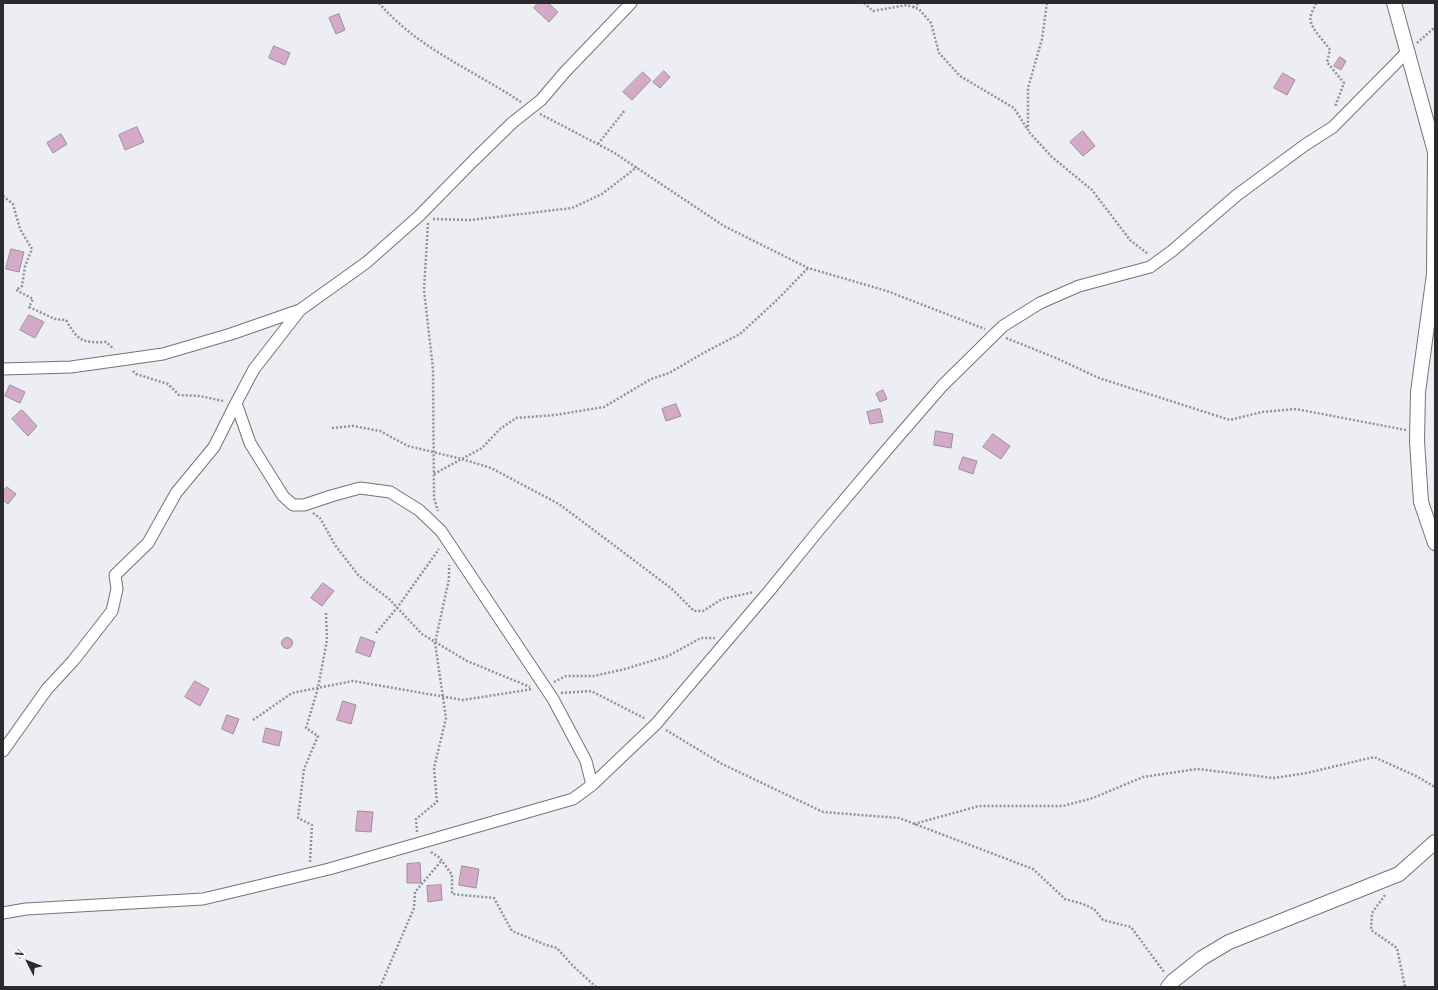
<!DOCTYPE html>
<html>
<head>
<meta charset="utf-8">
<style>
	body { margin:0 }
	#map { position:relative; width:1438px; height:990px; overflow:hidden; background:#edeef4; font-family:"Playfair Display",serif }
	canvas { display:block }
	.frame { position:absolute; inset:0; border:4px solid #2b2b2e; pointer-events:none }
	.north { position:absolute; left:8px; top:942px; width:40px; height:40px; -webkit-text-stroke:3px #fbfbff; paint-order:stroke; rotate:312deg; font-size:11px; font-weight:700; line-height:16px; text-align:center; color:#2b2b2e }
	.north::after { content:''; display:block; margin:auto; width:14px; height:18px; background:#2b2b2e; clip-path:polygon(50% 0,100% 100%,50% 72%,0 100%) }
</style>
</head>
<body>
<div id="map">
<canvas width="1438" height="990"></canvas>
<div class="frame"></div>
<div class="north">N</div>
</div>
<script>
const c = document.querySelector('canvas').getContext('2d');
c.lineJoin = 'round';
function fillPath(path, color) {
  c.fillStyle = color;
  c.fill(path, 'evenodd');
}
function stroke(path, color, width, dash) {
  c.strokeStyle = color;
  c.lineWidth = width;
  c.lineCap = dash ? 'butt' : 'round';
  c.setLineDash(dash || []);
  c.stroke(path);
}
const building = new Path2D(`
	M538,3H548L558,12L549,22L534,8Z
	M339,14L345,30L336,34L329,18Z
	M274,46L290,53L285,65L269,58Z
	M1340,57L1346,61L1341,70L1334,66Z
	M664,71L670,77L660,88L653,82Z
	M643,72L651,80L632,100L623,92Z
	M1283,73L1295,80L1287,95L1274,88Z
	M137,127L144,142L125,150L119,135Z
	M1083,131L1095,146L1083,156L1070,142Z
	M61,134L67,144L53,153L47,143Z
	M11,249L24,252L19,272L6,269Z
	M29,315L44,322L35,338L20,330Z
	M10,385L25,392L20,403L5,396Z
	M883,390L887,399L880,402L876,394Z
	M676,404L681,416L666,421L662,409Z
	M880,409L883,422L870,424L867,412Z
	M22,410L37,426L28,436L12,419Z
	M936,431L953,434L951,448L934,445Z
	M993,434L1010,446L1001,459L983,447Z
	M963,457L977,461L973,474L959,469Z
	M7,487L16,494L8,504L3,500V492Z
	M323,583L334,591L322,606L311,598Z
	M361,637L375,642L370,657L356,652Z
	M281.5 643a5.5 5.5 0 1 1 11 0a5.5 5.5 0 1 1-11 0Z
	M195,681L209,689L200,706L185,697Z
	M343,701L356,705L351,724L337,720Z
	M227,715L239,719L233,734L222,729Z
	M266,728L282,732L279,746L263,742Z
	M358,811L373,812L371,832L356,831Z
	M420,863L421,883H407V864Z
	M462,866L479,869L476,888L459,885Z
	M441,885L442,900L428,902L427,886Z`);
const path = new Path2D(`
	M379,3C417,48 473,70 521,102
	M864,3L873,11L907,5L919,9L931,23L939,53L960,76L1014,108L1028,130
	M1047,3L1042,39L1028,88V131L1052,157L1092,190L1130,240L1148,254
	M1316,3C1315,7 1312,11 1311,15C1307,26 1324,40 1330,50L1327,62L1344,83L1335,107
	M913,7L920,3
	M1417,43L1435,27
	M540,114L613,152L724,226L808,268L887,291L985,329
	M598,144L625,110
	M3,196L13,204L20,229L32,249L25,266L22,286L16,290L33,299L29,307L55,319L66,320C78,341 82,343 106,342L114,349
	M433,219L471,220L572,208L602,194L637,167
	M428,223L424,290L433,369L434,498L438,511
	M1006,338L1056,358L1099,378L1230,420L1262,412L1296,409L1406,430
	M133,371L136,374L168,384L179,395L200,396L223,401
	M332,428L353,426L380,431L408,446L462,459L491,468L559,504L611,543L672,589L694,611H703L722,599L754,592
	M434,474L482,448L500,429L516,418L555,415L604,407L651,379L669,373L707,351L740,334L776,301L808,268
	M313,513L320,518L335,545L359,576L389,599L422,634L467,661L530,687
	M376,633L397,608L439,549
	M554,682L566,676H594L625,669L668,656L701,638H715
	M561,693L591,691L646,719
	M253,720L292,693L353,681L463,700L533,689
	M666,730L722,764L823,812L899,818L1033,869L1065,899L1083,904L1094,909L1103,920L1131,927L1164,972
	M914,824L979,806H1063L1093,798L1143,777L1197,769L1274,778L1307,773L1374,757L1416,776L1435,787
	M417,832L416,819L437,802L434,768L446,718L435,643L449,579V565
	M431,852L440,858L452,875V894L494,898L512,931L546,945L557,948L573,966L596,987
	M310,862L312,825L298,818L304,769L318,736L306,728L318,688L327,640L326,613
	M1385,895L1372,913L1371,930L1397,948L1405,987
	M380,987L414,908L415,892L442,860`);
const minor = new Path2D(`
	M3,369L71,367L163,354L231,334L300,310
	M3,751L47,689L73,661L112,611L117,589L115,575L148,543L176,493L214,447L236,403
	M592,785L656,724L770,590L818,531L890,446L943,385L1003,326L1040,303L1079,286L1150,267L1172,251L1237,195L1305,145L1333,127L1407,52
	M3,913L26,909L203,899L329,869L573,799L592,785L586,761L553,699L441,531L419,510L390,492L360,488L331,496L304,505H293L283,496L250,443L236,403L254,369L300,310L367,262L419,216L473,161L512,123L541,100L564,73L631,3`);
const tertiary = new Path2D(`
	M1394,3L1435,152L1434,274L1418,392L1417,441L1421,502L1435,543
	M1168,987L1173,981L1202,958L1229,942L1399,874L1435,842`);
fillPath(building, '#d4aac8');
stroke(building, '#979195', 1);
stroke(minor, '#737479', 13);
stroke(tertiary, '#737479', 16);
stroke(path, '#919196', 2.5, [2, 2]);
stroke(minor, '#fff', 11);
stroke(tertiary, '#fff', 14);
</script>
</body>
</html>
